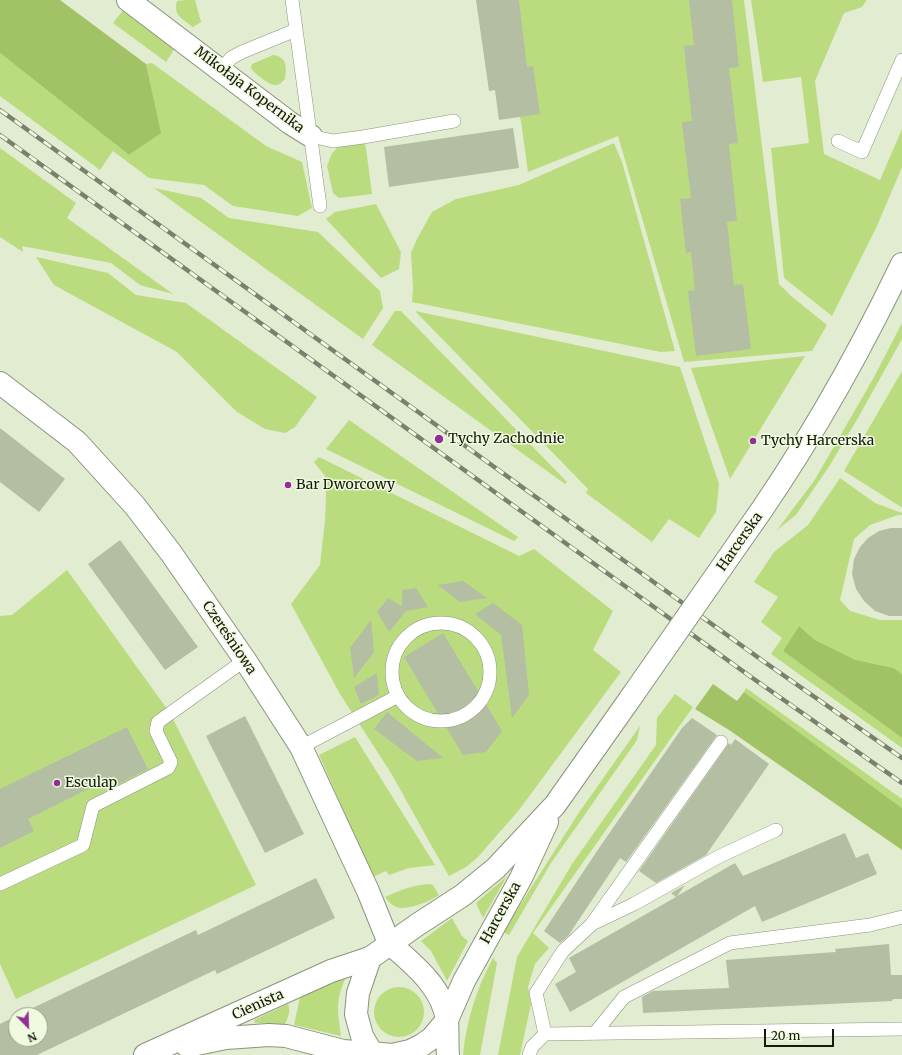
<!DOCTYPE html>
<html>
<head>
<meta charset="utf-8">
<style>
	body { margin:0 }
	#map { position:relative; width:902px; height:1055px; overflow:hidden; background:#e1ecd1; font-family:Merriweather,serif }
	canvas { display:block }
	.north { position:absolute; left:8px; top:1007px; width:40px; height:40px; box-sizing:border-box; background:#effade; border:1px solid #98a08b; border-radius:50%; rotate:157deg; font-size:11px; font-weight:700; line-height:16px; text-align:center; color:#15190f }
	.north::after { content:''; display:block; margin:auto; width:14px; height:18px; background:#922f96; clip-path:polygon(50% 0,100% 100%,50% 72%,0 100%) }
	.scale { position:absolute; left:764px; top:1029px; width:70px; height:18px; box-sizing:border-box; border:2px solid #15190f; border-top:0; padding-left:5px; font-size:12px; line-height:14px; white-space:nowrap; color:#15190f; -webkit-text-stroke:3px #effade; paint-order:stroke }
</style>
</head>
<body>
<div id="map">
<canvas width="902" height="1055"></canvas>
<div class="north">N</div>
<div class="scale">20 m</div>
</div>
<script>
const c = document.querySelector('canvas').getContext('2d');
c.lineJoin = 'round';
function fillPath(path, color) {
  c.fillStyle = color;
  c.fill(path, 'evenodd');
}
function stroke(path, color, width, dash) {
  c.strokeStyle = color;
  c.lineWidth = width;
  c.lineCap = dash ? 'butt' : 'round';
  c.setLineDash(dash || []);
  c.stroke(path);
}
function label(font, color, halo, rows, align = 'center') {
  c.font = font + ' Merriweather,serif';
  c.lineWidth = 3;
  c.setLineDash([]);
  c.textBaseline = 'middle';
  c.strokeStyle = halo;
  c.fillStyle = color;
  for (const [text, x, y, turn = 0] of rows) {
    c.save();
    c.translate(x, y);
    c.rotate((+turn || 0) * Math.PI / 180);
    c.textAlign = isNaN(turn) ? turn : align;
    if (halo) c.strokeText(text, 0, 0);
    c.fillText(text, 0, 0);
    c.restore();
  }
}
const green = new Path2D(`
	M187,0H195L201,22L193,27C183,19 173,16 177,1Z
	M494,0H744L779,284L791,296L827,325L812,351L684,362L618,136L528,172L521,121L505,69Z
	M751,0H867L862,7L844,13L815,81L824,154L880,180L902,129V167L877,226L832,316L784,278L771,148L809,143L801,77L763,82Z
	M124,9L175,48L166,62L113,23Z
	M0,53L129,155L160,133L146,64L152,63L266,146L302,162L312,208L298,216L233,206L204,185L149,178L113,151L100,170L0,96Z
	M273,55C287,57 287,67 285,79C282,82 279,86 274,85C268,84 254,73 251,68L252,64Z
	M365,141L372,194L339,198L333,193L327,166L332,153L339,146Z
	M614,143L622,162L675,351L661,352L412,302L413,288L411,253L418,237L432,212L456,199L519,185Z
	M0,148L76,203L67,218L173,294L140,285L111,263L22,246L23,252L0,237Z
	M154,188L201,198L229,218L318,232L380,291L383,308L363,339Z
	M376,204L401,252L399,269L381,278L326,219L335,212Z
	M36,257L108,273L136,295L186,303L317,397L295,427L285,433L265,429L237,412L177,352L54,285Z
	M395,311H401L567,482L565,484L372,345Z
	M415,311L680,367L719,484L716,512L699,538L669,519L652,542L586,493L588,489Z
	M902,323V339L858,418L830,465L796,515L777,530L814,481L873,379Z
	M805,356L730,479L691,368Z
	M902,371V507H901L844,471Z
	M349,420L518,537L514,541L326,449Z
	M319,457L519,556L534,549L613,611L593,650L621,672L519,810L477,858L466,867L449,876L435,852L391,773L340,694L291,604L320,565L325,520L326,496L325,476L314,462Z
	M840,478L875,503L902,513V515H898L870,525L854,539L840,600L850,611L880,620H902V674L894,668L856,660L815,640L799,626L783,651L902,738V748L771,654L782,638L761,622L778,597L754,582L774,552L808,525Z
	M67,570L170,713L256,885L16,999L0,964V616L12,615Z
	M746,688L902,799V808L744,692Z
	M675,694L693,707L533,933L549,948L535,964L528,987L531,1004L520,1055H498L517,957L572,864L656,745L657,718Z
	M640,726L637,740L551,863L509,935L503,932L578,814Z
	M355,737L435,865L409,868L389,875L386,871L373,877L319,755Z
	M507,876L483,918L476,903Z
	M430,884L433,885L439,895C431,901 410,909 400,908C393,907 389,902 385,897C400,890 413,885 430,884Z
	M452,918L462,936L468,941L447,981L431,951L421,941Z
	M493,958L497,963L480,1055H463C466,1022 477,987 493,958Z
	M342,978L345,979C335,1003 338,1012 341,1036L294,1025L300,997Z
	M374 1012a25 25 0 1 1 50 0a25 25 0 1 1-50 0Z
	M288,1004C291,1011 288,1017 285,1024L255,1023L254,1020Z`);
const forest = new Path2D(`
	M0,0H60L146,64L161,133L129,155L0,53Z
	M799,626L815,640L856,660L894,668L902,674V738L783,651Z
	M713,684L737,701L744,692L902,808V850L729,730L695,709Z`);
const building = new Path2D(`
	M476,0H519L527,67L533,66L540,114L499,120L495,90L489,91Z
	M689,0H732L739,67L729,68L738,143L729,144L737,221L727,222L734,285L743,284L751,349L696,356L688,291L695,290L691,252L686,253L680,199L691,198L682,122L692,121L684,46L694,45Z
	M513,128L519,168L389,187L384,147Z
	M0,428L65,479L39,512L0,482Z
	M891,528H902V616H889L875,611L864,601L856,589L852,574L854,559L860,547L868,538L879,531Z
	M120,540L198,647L165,670L88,564Z
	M463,581L487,598L460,602L438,585Z
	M416,588L428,607L406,611L389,632L377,612L388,598L402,606V590Z
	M493,603L522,625L529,695L512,718L501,635L475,614Z
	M371,620L374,652L354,678L350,648Z
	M443,633L502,731L486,752L463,755L404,657Z
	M377,673L379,695L361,704L354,687Z
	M387,712L443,758L417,761L374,729Z
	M245,716L304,834L265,853L206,736Z
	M692,718L717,735L626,862L620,858L568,936L560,943L544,931L597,851L682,728Z
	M127,727L148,769L118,784L114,776L28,819L34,831L0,848V789Z
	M735,739L769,764L706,855L656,883L639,871L729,743L731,745Z
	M845,833L856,858L868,853L877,874L762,922L755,906L570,1012L555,984L576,972L569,958L676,897L671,893L685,885L677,896L735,863L743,876Z
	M316,878L335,918L217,974L215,970L37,1055H0V1024L16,1016V1039H40V1015H18L196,930L198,935Z
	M889,944L891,975H902V999H893L892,1001L643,1013L642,997L653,991L729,988L726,960L836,952L835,949Z`);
const lane = new Path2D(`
	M292,0L320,206
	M221,70L231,58L242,52L296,30
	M311,136L333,141L363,137L454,121
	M838,141L862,152L902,60
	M392 672a49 49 0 1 1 98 0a49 49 0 1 1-98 0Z
	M301,747L398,696
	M0,884L83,845L93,806L168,768L171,762L156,731L158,722L245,660
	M592,924L634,904L718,857L776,830
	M595,1033L624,997L730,943L870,925L902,917
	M545,1034L536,993L563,951L591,925L721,742
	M529,1055L532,1047L545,1034L902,1029`);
const street = new Path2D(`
	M128,0L290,123L311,136
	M0,383L77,442L135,506L171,553L245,660L301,747L368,891L389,943
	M187,1046L226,1038L269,1035L286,1036L343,1051L371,1053
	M145,1055L331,971L370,958`);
const secondary = new Path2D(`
	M740,541C803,453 855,362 902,264
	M389,943C413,964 443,987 447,1021C448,1032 447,1044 448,1055
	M371,1053L392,1055L410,1051L422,1045L432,1038L447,1020L464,981L521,878L547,822
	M373,1055L362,1036L356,1014L358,993L370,958L417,925L463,895L496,868L555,805L632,696`);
const rail = new Path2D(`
	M0,110L763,661L902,758
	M0,135L751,677L902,783`);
const secondaryBridge = new Path2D(`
	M632,696L740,541`);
const markers = [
	[439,439,5,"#922f96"],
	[753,441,4,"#922f96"],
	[288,485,4,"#922f96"],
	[57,783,4,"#922f96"]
];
const streetNames = [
	["Mikołaja Kopernika",249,90,37],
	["Harcerska",740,542,-55],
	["Czereśniowa",229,638,56],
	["Harcerska",501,913,-61],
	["Cienista",258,1005,-24]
];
const poiNames = [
	["Tychy Zachodnie",448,439],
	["Tychy Harcerska",761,441],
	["Bar Dworcowy",296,485],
	["Esculap",65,783]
];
fillPath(green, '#badc7f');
fillPath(forest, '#a1c265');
fillPath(building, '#b3bea3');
stroke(lane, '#8a947b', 14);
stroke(street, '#8a947b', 24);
stroke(secondary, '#8a947b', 24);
stroke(lane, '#fff', 13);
stroke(street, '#fff', 22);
stroke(secondary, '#fff', 22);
stroke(rail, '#79806e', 4.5);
stroke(rail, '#effade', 3, [9]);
stroke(secondaryBridge, '#8a947b', 24, []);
stroke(secondaryBridge, '#fff', 22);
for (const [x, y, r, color] of markers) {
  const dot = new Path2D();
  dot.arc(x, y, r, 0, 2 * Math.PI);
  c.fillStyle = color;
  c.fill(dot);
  stroke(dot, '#effade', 1.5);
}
label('14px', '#15190f', '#effade', streetNames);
label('14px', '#15190f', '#effade', poiNames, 'left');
</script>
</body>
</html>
